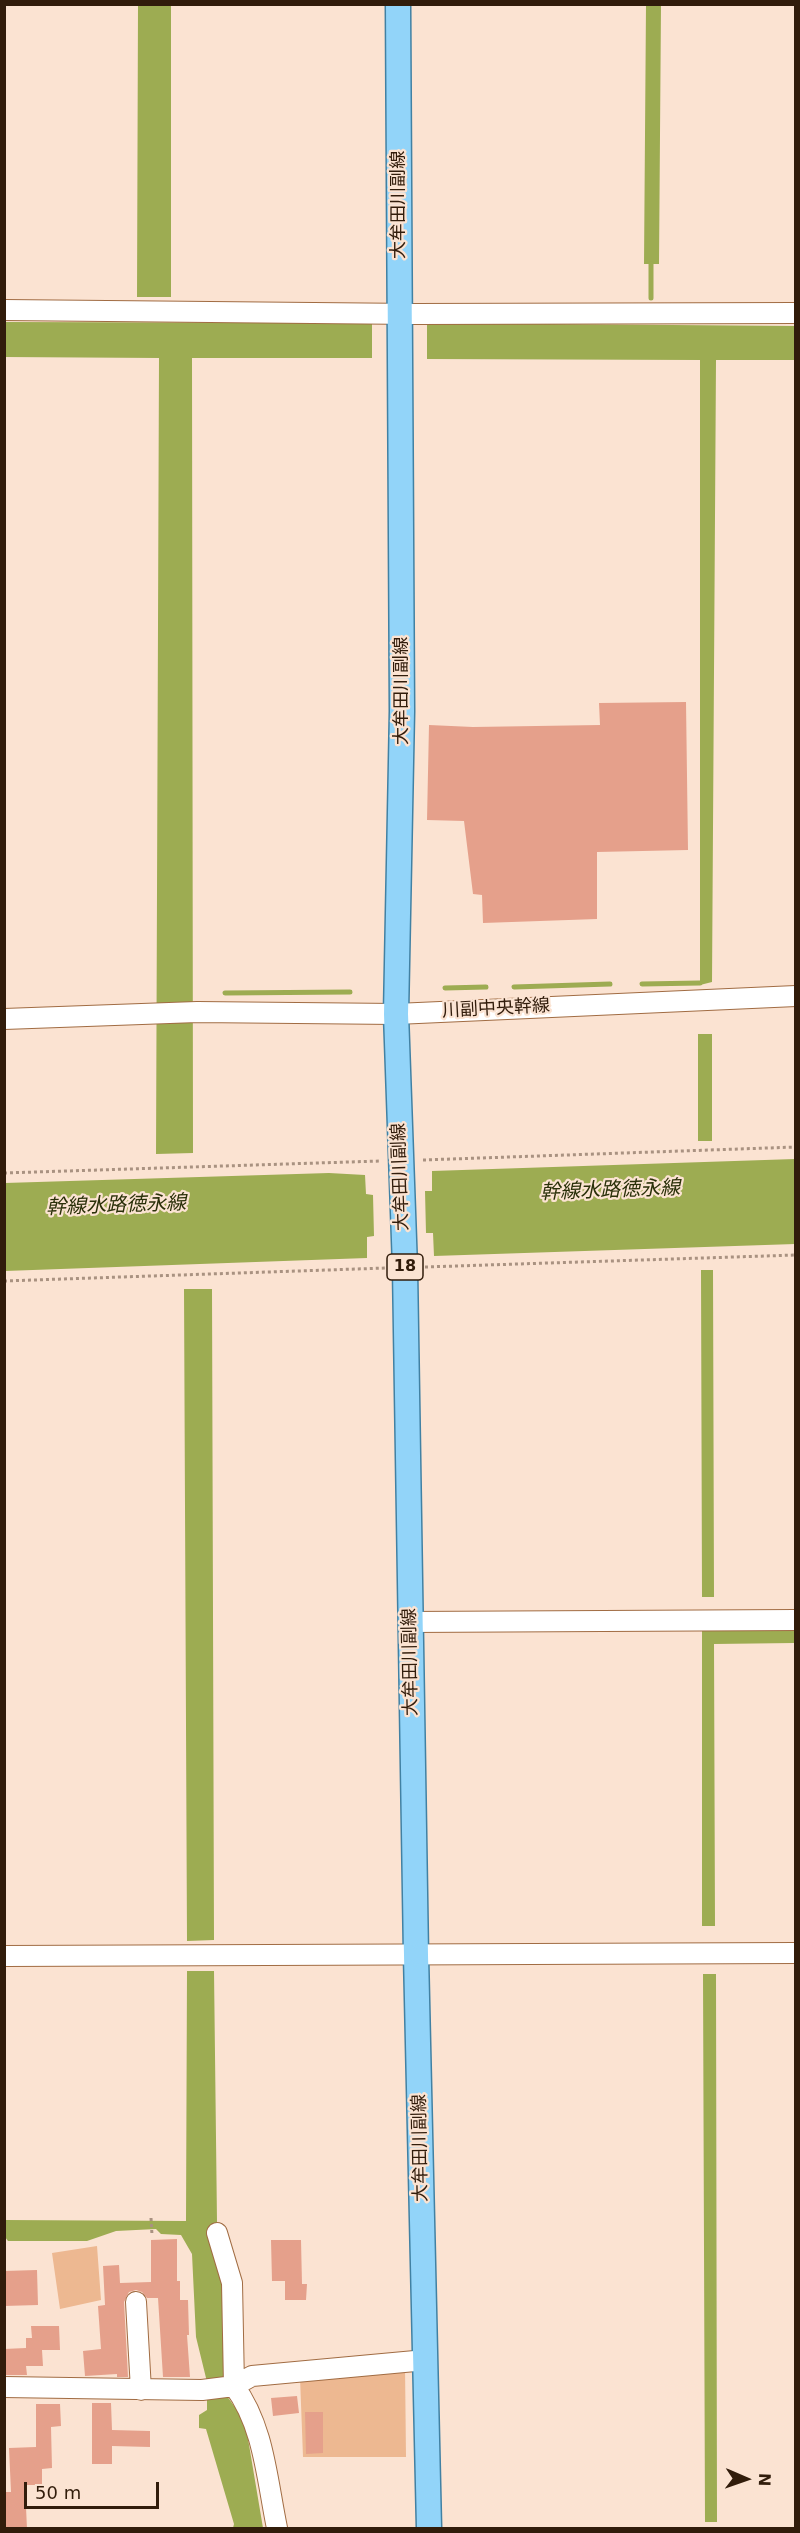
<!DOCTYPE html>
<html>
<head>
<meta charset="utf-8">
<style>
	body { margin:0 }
	#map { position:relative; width:800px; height:2533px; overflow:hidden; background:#fbe3d2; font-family:"DejaVu Sans",sans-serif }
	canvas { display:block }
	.frame { position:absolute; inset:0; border:6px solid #311c0b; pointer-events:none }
	.north { position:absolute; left:716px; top:2449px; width:60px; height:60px; -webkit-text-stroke:4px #fbe3d2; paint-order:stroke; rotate:92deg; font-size:16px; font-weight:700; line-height:24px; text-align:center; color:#311c0b }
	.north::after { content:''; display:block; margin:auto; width:21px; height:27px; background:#311c0b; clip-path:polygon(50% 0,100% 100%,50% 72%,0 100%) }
	.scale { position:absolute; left:24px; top:2482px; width:135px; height:27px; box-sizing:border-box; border:3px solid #311c0b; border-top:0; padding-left:8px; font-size:18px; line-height:21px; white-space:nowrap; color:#311c0b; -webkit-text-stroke:4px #fbe3d2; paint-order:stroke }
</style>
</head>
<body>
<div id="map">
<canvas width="800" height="2533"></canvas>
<div class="frame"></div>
<div class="north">N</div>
<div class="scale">50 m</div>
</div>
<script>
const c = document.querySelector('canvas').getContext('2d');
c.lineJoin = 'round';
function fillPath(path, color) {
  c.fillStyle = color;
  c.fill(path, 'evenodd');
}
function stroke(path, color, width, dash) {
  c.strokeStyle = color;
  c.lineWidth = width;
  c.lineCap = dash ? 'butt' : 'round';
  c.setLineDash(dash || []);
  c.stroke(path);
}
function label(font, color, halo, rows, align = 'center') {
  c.font = font + ' "DejaVu Sans","Noto Sans JP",sans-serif';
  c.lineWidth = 4.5;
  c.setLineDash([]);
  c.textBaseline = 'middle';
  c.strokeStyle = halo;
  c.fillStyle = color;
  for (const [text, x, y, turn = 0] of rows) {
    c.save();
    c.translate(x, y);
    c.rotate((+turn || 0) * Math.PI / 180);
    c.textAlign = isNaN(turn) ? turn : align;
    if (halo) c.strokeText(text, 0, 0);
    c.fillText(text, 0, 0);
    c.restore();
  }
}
const green = new Path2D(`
	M97,2246L101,2300L60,2309L52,2253Z
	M405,2366L406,2457H303L300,2377Z`);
const water = new Path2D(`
	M138,5H171V297H137Z
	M646,5H661L659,264H644Z
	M5,322L372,323V358H192L193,1153L156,1154L159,358L5,357Z
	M427,323L795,326V360H716L712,982L700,985V360L427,359Z
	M698,1034H712V1141H698Z
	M795,1159V1244L434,1256L433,1233H426L425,1191H432V1171Z
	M329,1173L365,1175L366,1194L373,1195L374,1236L367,1237V1258L5,1271V1183Z
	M701,1270H713L714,1597H702Z
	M184,1289H212L214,1940L187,1941Z
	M702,1629H795V1646L794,1643L714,1644L715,1926H702Z
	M187,1971H214L217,2222L210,2231L222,2281L224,2392L245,2421L263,2528H233L234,2524L206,2429L199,2428V2415L207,2410V2382L196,2337L192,2254L181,2235L161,2234L156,2229L116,2231L87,2241H8L5,2237L4,2220L186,2221Z
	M703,1974H716L717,2522H705Z`);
const stream = new Path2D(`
	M651,298V264
	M642,984L700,983
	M514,987L610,984
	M445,988L486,987
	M225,993L350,992`);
const building = new Path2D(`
	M686,702L688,850L597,852V919L483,923L482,895L473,894L464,821L427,820L429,725L473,727L600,725L599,703Z
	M177,2239V2281H180V2300H188L189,2335H187L190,2377H163L158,2298H147L142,2292L136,2290L129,2292L124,2302L128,2377H117V2374L85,2376L83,2351L101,2349L98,2306L105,2305L103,2266L119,2265L120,2283L151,2282V2240Z
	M271,2240H301L302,2284H307L306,2300H285V2281H272Z
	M37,2270L38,2305L4,2306V2271Z
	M31,2326H59L60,2350H42L43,2366H26L27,2375H4V2349L26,2348V2338H32Z
	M297,2396L299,2413L273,2416L271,2398Z
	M92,2403H111L112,2430L150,2431V2447L112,2446V2464H92Z
	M36,2404H60L61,2426L51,2427L52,2468L42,2469V2485H25L27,2529H4V2492H11L9,2448L36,2447Z
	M305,2412H323V2453L306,2454Z`);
const path = new Path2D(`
	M423,1160L796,1147
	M4,1173L380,1161
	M425,1267L796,1255
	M4,1281L386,1268
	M151,2218L152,2235`);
const minor = new Path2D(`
	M4,310L416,314L796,313
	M4,1019L197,1012L396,1014L796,996
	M410,1622L796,1620
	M4,1956L796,1953
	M217,2233L232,2283L234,2386C264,2426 267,2480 277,2528
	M136,2302L141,2390
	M4,2387L202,2390L234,2386L252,2376L426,2360`);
const major = new Path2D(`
	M398,4L402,711L396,1014L405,1268L416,1955L429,2528`);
const shields = [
	[405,1267,36]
];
const shieldNames = [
	["18",405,1267]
];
const streetNames = [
	["大牟田川副線",399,205,-90],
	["大牟田川副線",402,691,-90],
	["川副中央幹線",496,1009,-3],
	["大牟田川副線",401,1177,-92],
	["大牟田川副線",411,1662,-91],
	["大牟田川副線",421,2148,-91]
];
const waterNames = [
	["幹線水路徳永線",610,1191,-2],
	["幹線水路徳永線",116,1206,-2]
];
fillPath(green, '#edb891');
fillPath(water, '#9dac52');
stroke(stream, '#9dac52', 5);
fillPath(building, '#e5a08b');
stroke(minor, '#a16c43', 22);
stroke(major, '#4181a3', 27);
stroke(path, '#a99281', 3, [3, 3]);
stroke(minor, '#fff', 20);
stroke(major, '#92d4f9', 24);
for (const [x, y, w] of shields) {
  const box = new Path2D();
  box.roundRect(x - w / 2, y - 13, w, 26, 4.5);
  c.fillStyle = '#fbe3d2';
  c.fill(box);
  stroke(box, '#311c0b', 1.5);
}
label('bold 16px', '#311c0b', null, shieldNames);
label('18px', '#311c0b', '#fbe3d2', streetNames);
label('italic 20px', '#2a3009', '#fbe3d2', waterNames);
</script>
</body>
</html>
